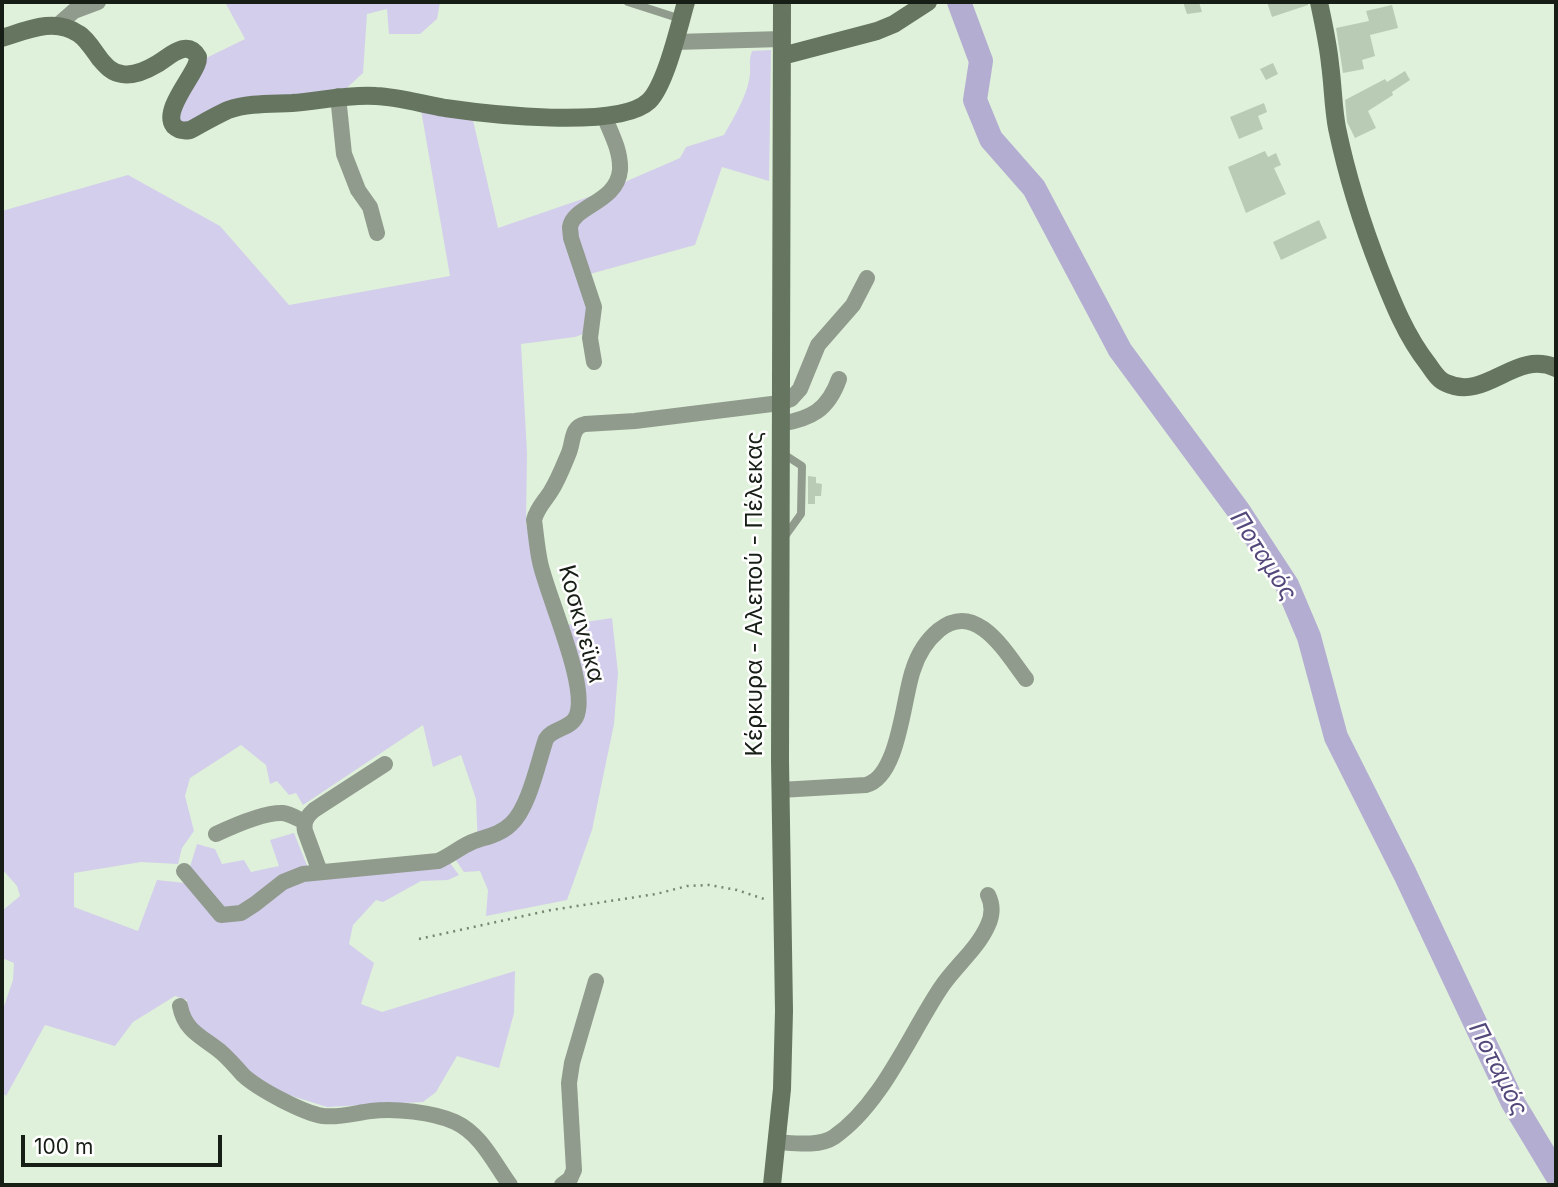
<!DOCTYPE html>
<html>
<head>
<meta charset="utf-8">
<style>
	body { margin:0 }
	#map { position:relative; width:1558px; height:1187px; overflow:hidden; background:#dff1da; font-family:Inter,sans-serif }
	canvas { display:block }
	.frame { position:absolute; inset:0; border:4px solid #171e16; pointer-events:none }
	.scale { position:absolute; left:21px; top:1135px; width:201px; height:32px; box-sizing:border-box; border:4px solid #171e16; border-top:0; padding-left:9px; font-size:21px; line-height:24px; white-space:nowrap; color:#171e16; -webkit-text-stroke:5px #fff; paint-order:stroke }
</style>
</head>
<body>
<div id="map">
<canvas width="1558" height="1187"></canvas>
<div class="frame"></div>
<div class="scale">100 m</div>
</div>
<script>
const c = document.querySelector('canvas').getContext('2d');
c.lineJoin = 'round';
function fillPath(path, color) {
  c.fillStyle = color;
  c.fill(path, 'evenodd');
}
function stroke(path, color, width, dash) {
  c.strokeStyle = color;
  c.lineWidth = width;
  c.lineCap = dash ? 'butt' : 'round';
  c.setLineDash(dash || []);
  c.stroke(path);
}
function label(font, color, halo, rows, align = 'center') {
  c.font = font + ' Inter,sans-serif';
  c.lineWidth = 5;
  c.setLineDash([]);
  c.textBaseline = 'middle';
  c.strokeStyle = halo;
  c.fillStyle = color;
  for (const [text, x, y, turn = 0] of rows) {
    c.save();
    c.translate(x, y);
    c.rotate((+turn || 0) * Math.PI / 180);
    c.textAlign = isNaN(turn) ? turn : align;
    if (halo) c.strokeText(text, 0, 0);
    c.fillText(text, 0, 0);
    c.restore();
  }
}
const green = new Path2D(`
	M225,2H440L437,19L420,34H389L387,9L367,14L363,73L338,96L265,103L185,131L173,111L198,62L245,39Z
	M771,50L769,181L722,167L695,245L579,277L591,309L586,333L575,337L521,344L527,453L526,524L553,627L612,618L618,673L614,724L592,830L567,900L486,916L488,890L480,871L464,872L455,859L478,846L476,799L461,755L433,767L423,725L303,805L296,793L289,795L277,781L270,784L266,765L241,745L190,778L185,796L194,831L182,848L178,864L141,862L74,873V907L138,931L157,880L185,883L197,844L215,849L222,864L244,860L251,872L279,866L270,840L294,833L312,878L450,863L459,875L448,880L421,881L383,902L376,900L353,925L349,944L374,963L361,1004L382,1012L515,971L514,1013L499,1068L457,1056L436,1092L423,1102L327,1107L273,1090L246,1070L186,1017L187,1000L175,996L133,1022L115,1046L45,1025L6,1096L2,1092V1012L13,980L14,963L2,958V911L20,896L17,886L2,869V211L128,175L220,226L289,305L450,276L421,110L472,116L498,228L597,194L680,158L686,147L724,135C733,119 749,93 750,73C751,64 748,63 752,51Z`);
const river = new Path2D(`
	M959,2L981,61L975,100L991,139L1034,188L1120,350L1238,510L1287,585L1309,637L1336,737L1405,874L1512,1101L1556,1174`);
const building = new Path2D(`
	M1183,2H1199L1202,12L1187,14Z
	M1267,2H1308V5L1272,17Z
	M1392,5L1398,28L1370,35L1375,56L1362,60L1364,69L1343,73L1336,28L1369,21L1366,11Z
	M1273,63L1278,74L1266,80L1260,69Z
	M1405,71L1410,80L1392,92L1393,95L1368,111L1376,128L1355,138L1347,122L1345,100L1385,79L1387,82Z
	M1264,103L1267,112L1258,116L1263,129L1239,139L1230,117Z
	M1265,151L1268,157L1276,153L1281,165L1274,168L1286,194L1246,213L1228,167Z
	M1319,220L1327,238L1281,260L1273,242Z
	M808,476L816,477V483L822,484L821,496H815V504H808Z`);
const path = new Path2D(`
	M419,939L551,910L656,894L687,886L709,885L737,890L767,900`);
const lane = new Path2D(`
	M628,2L681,19
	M782,453L802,466L801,514L783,539`);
const street = new Path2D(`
	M58,25L74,11L98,2
	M675,42L782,39
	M338,96L344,154L358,190L370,207L377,233
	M594,362L590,338L594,307L571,238C571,236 570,230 570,227C574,205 617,203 620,170C621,151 611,133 604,116
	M780,424C811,419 828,410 839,379
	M780,790L866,785C899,777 903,698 913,670C918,654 927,640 939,630C977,600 1006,653 1026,679
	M216,834C233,826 264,812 283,813C290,814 298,819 305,822
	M184,871L221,915L241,913L255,904L283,882L303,874L438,861C450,856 460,847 472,842C485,837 500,835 511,824C529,808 538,762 546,739C553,728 570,729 576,717C590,688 547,596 540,562C537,548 536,534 534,520C537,508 545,501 551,491C558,480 563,467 568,455C574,443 570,427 585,424L635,421L780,403L791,399L800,389L818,345L853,305L867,278
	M320,872L305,831C303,822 307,816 314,810L385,764
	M180,1006C185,1032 203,1037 221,1052C229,1059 236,1067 243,1075C258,1089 303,1113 323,1116C340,1118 355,1113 371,1111C394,1108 433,1112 455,1122C481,1134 494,1163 510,1185
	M776,1142C794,1143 819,1147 834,1137C881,1105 909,1036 940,989C954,967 977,950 988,925C993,914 993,905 988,895
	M562,1185L570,1179L574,1170L569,1083L572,1063L596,981`);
const secondary = new Path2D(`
	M1319,2C1323,22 1328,43 1330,64C1333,85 1333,107 1337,128C1347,176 1362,224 1380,270C1393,303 1406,336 1428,364C1433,371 1438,380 1446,383C1486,402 1515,349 1556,368
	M2,38C27,30 55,17 79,34C87,39 94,51 100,59C106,66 112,73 122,74C133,76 147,70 157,64C169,57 187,38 198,57C198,59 198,61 197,63C193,77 162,111 174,126C179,131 184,131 190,130C203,123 215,116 228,110C248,103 271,104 292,103C320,101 348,94 376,96C399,97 422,104 445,108C486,114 619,130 649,101C666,84 679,26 686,2
	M782,56L877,31L894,24L928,2
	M772,1185L782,1089L784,1011L780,760L782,2`);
const streetNames = [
	["Κέρκυρα - Αλεπού - Πέλεκας",755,594,-90],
	["Κοσκινεϊκα",581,624,75]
];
const waterNames = [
	["Ποταμός",1263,556,57],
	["Ποταμός",1498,1069,63]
];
fillPath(green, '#d3ceeb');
stroke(river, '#b4add2', 24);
fillPath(building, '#bacbb5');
stroke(path, '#788575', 2.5, [2, 5]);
stroke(lane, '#909b8d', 8);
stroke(street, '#909b8d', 16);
stroke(secondary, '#657560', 18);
label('23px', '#171e16', '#fff', streetNames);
label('italic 24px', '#54487b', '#fff', waterNames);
</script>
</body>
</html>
